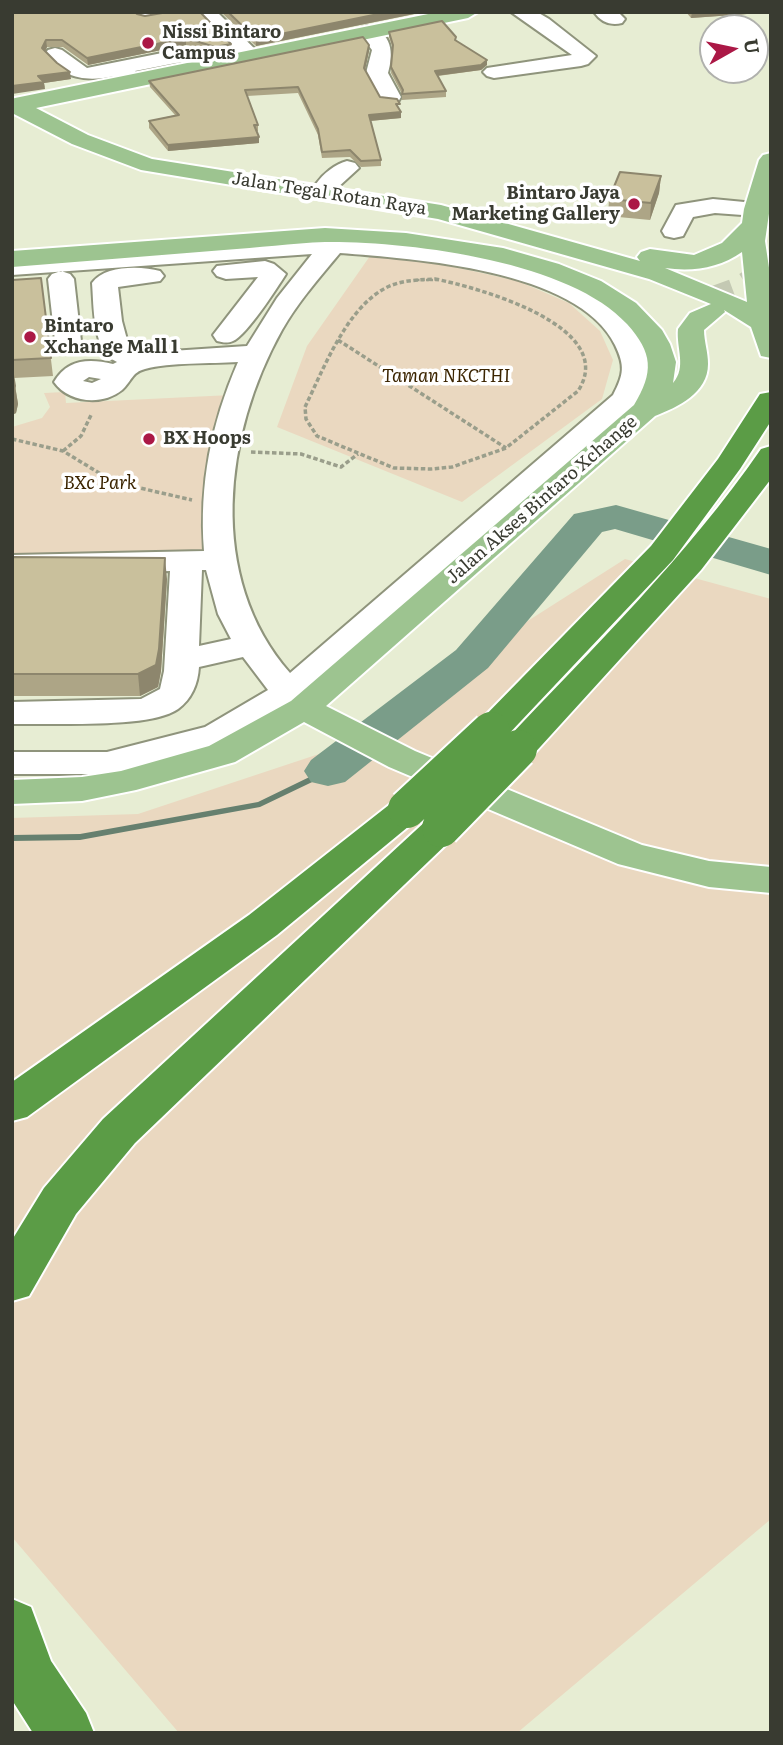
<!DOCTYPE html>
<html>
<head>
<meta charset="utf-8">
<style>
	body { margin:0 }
	#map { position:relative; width:783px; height:1745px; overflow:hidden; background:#e7edd3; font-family:Literata,serif }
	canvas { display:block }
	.frame { position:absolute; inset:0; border:14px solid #393b31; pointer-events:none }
	.north { position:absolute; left:699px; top:14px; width:70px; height:70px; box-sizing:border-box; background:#fff; border:2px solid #b0b1ad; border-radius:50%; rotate:81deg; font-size:19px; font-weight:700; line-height:28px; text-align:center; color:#393b31 }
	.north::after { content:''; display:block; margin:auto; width:24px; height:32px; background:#ab1846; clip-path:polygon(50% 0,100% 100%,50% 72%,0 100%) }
</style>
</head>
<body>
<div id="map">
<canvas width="783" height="1745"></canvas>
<div class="frame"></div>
<div class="north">U</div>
</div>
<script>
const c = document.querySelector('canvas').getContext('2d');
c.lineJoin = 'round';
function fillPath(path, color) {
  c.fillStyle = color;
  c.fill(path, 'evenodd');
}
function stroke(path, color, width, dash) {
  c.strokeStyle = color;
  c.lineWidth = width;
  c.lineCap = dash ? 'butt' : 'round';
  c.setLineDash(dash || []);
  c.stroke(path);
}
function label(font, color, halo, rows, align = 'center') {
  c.font = font + ' Literata,serif';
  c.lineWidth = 7;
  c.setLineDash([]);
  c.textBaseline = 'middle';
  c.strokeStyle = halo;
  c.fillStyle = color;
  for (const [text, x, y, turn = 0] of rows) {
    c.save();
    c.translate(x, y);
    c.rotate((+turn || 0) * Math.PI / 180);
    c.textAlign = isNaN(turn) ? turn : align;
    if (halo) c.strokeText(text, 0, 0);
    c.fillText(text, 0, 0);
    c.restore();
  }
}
const green = new Path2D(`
	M400,255L518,281L569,303L600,331L613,360L602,399L462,502L277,427L307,346L370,256Z
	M65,392L66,403L231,395L204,496L207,557L12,570V427L42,418L50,407L44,393Z
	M625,559L771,599V1519L517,1733H179L12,1537V818L138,814L319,754Z`);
const stream = new Path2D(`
	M328,768L331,769L332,771L331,773L260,807L80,840L12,841V835L80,834L258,802Z`);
const river = new Path2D(`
	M616,505L771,549V575L615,529L602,532L488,668L345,782L328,786L311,782L304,771L311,760L456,650L574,514Z`);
const majorTunnelFar1 = new Path2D(`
	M758,280L771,271`);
const majorTunnel = new Path2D(`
	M706,304L739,292L761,278`);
const pathFar1 = new Path2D(`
	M417,280H438`);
const path = new Path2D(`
	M435,279C476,287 620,326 578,391L506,448L452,467L431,469L394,468L317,436L306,419L305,407C323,370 345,312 382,290C398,280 417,280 435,279Z
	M338,340L506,448
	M12,439L63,451L114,482L192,500
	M63,451L81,436L92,413
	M251,452L301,454L341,467L358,454`);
const minor = new Path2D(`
	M137,12H176L173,16L145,21L138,19L135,15Z
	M197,12H217L257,51L260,55L257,59H243Z
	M511,12H537L549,19L596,56L588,64L581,66L494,78L487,76L483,72L487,68L572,55Z
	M594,12H618L625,19L622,23C611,26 601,22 594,12Z
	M368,26C392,32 394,53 388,73L401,97L398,102H382L366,73L372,50L358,32L361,28Z
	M55,48L62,50L87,68L187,48L220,59L223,63L220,67L213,69L186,61L135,71L143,80L140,85C128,87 123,83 115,76C86,82 63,79 45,54L48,50Z
	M347,161L355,163L359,168L336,189H320L316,184C323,174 335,164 347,161Z
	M713,199L765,204L768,209L765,214L756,216L715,213L693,217L683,236L674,238L665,236L662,231L676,205Z
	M333,238C419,244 596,255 640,342C654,368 652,381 635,405L301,699L230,743L107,774H12V752H107L205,727L268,690L243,657L199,667C198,683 192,699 178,709C150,729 50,723 12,724V702L141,699L160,689L164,671L170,571L12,575V555L204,551C199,484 211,424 238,362C211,364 170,362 145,369C132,372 131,382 122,390C102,406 69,403 54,382C67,359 89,358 113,364L117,362C92,351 94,307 92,283C105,265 141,266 160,271L164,276L160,281L118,287L122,321L129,347L141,353L247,346L277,298L312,254L12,275V259ZM340,253C414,259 578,269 615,345C625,366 624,374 613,395L290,673C206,577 224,434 282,330C298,302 319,278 340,253ZM89,377L101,379L92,383L83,381ZM202,570H206L218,614L231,639L199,646Z
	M265,261L274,264L286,274C277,288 247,335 233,341C227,344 222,342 217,341L213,335L258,277L226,279L217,276L213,271L217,266Z
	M61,271L70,274L74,279L81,341L78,347L68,349L58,347L55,341L48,279L52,274Z`);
const major = new Path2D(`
	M438,12H478L468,18L36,108L88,135L152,159L441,205L640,261L637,257L641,252L650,249L694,255L722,243L742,223L744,209L759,160L763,155L771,153V200L765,241L771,281V358L761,356L751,327L724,310L725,312L704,330C704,341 708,352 708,364C708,393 678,407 655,416L326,706L415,751L642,845L709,861L771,867V893L709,887L618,864L389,767L304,722L235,762L136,790L82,801L12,804V780L82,777L121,771L209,746L291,701L634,405C654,372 653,353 627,324C570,261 408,241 325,242C292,243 258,248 224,250C154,256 83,261 12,267V251L325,228L406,233L503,248L559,264L601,281L636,303L662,330L670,344L676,362L673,383C687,367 676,348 678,329L690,313L711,304L649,279L438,219L141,170L72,144L12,113V99L15,98ZM742,252L747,302L665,268C693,272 719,268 742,252Z`);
const highway = new Path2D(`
	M771,392V421L740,469L673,560L504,739L491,742L478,739L473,731L478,723L651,546L718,459L760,394Z
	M771,446V479L701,570L531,757L518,760L505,757L500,749L505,741C594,647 687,556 761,449Z
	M407,797L420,801L426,809L420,817L277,935L27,1117L12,1121V1082L249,915L394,801Z
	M441,816L454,819L460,828L454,837L135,1143L76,1214L29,1296L12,1301V1240L44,1188L103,1119L428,819Z
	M12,1599L31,1607L51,1661L86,1713L94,1733H33L12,1700Z`);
const highwayBridge = new Path2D(`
	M407,809L491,731
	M441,828L518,749`);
const wall = new Path2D(`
	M221,12H424L256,46Z
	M686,12H761V13L691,18Z
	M12,13L137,14L231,44L232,51L215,55L186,45L88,65L63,47H47L45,51L71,79L44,83L45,89Z
	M389,32L455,40L487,60V65L481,70L438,76L446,91V97L402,100V94L391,73L393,49L389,37Z
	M369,51L365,70L380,97L400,110L401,118L370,121L381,160V166L361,167L350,157L322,158L318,135L298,93L247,96L258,125V131H256L259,143L168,151L149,128V121L175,115L150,87L149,81Z
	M661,176L659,193L650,220L608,216L609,199Z
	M41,278L53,376L14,378L18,404L16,413L12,415V280Z
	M12,557L167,579L161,671L158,687L140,696H12Z`);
const shadedWall = new Path2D(`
	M388,12H424L256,46V39Z
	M692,12H761V13L691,18Z
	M186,38V45L88,65L87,58Z
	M46,40L47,47L43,56L42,48Z
	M231,44L232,51L215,55V47Z
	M369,45V51L364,74V68Z
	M487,60V65L481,70L435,76V71Z
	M70,72L71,79L44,83L45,89L12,94V86L38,76Z
	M401,112V118L369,121V115Z
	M259,137V143L168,151V145Z
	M661,176L659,193L650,220L651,203Z
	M15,386L18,404L16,413L12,415V395Z
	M165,558L167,579L161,671L158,687L140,696L138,674Z`);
const building = new Path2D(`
	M17,12H135L137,14L145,16L168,12H200L231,44L215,47L186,38L87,58L62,40H46L42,48L57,63L70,72L38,76L44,82L12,86V13Z
	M228,12H388L256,39Z
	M442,21L456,37L455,40L487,60L481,65L435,71L446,91L402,94L403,90L391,67L393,45L389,32Z
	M363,37L369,45L364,68L380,97L397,99L400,104H396L401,112L369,115L381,160L361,161L350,150L322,152L318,129L298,87L245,90L258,125H254L259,137L168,145L149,121L179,115L149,81Z
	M620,172L661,176L651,203L609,199Z
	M41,278L51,358L12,360V280Z
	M12,369L15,386L12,395Z
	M12,557L165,558L159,649L156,665L138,674H12Z`);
const markers = [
	[148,43,7,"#ab1846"],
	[634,204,7,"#ab1846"],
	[30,337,7,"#ab1846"],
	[149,439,7,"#ab1846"]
];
const farPoinames = [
	["Nissi Bintaro",162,33],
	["Campus",162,54],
	["Bintaro Jaya",620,194,"right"],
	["Marketing Gallery",620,215,"right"],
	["Bintaro",44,327],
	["Xchange Mall 1",44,348],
	["BX Hoops",163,439]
];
const farStreetnames = [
	["Jalan Tegal Rotan Raya",329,194,9],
	["Jalan Akses Bintaro Xchange",542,500,-41]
];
const farParknames = [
	["Taman NKCTHI",446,377],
	["BXc Park",100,484]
];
fillPath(green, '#ead8c0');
fillPath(stream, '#66806f');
fillPath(river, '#7a9d89');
stroke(majorTunnelFar1, '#c4c9b3', 23, [23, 11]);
stroke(majorTunnel, '#c4c9b3', 30, [30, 15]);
stroke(minor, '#8f947c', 4);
stroke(major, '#fff', 4);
stroke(highway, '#fff', 4);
stroke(pathFar1, '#9a9e8b', 2.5, [2.5, 2]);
stroke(path, '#9a9e8b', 3.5, [4.5, 2.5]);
fillPath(minor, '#fff');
fillPath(major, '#9dc490');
fillPath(highway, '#5b9c46');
stroke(highwayBridge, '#fff', 42, []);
stroke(highwayBridge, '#5b9c46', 38);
fillPath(wall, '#ada586');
fillPath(shadedWall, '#8d866d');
fillPath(building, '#c9c09c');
stroke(building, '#8d866d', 2);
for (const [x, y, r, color] of markers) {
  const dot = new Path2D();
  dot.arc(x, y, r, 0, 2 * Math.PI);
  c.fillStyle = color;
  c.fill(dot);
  stroke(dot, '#fff', 2.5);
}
label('bold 18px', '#393b31', '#fff', farPoinames, 'left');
label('18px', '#393b31', '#fff', farStreetnames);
label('italic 18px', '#3b2400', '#fff', farParknames);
</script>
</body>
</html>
